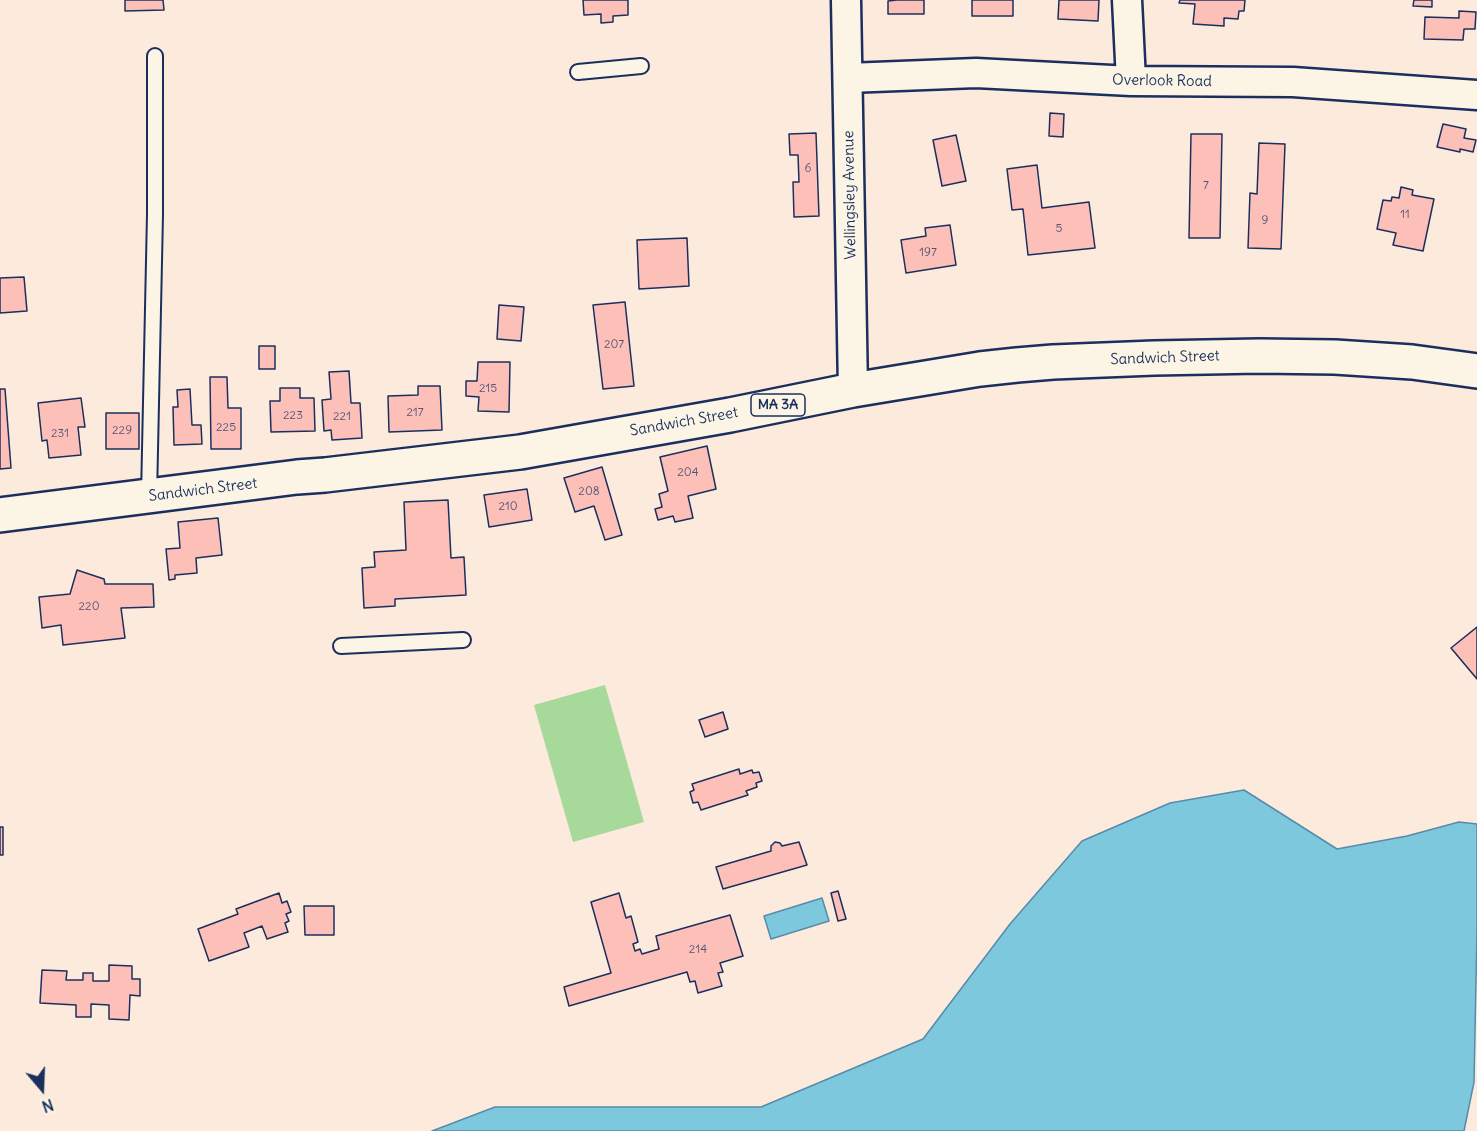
<!DOCTYPE html>
<html>
<head>
<meta charset="utf-8">
<style>
	body { margin:0 }
	#map { position:relative; width:1477px; height:1131px; overflow:hidden; background:#fceadc; font-family:Delius,sans-serif }
	canvas { display:block }
	.north { position:absolute; left:12px; top:1059px; width:60px; height:60px; -webkit-text-stroke:4px #fcf5e5; paint-order:stroke; rotate:161deg; font-size:16px; font-weight:700; line-height:24px; text-align:center; color:#1b2f5e }
	.north::after { content:''; display:block; margin:auto; width:21px; height:27px; background:#1b2f5e; clip-path:polygon(50% 0,100% 100%,50% 72%,0 100%) }
</style>
</head>
<body>
<div id="map">
<canvas width="1477" height="1131"></canvas>
<div class="north">N</div>
</div>
<script>
const c = document.querySelector('canvas').getContext('2d');
c.lineJoin = 'round';
function fillPath(path, color) {
  c.fillStyle = color;
  c.fill(path, 'evenodd');
}
function stroke(path, color, width, dash) {
  c.strokeStyle = color;
  c.lineWidth = width;
  c.lineCap = dash ? 'butt' : 'round';
  c.setLineDash(dash || []);
  c.stroke(path);
}
function label(font, color, halo, rows, align = 'center') {
  c.font = font + ' Delius,sans-serif';
  c.lineWidth = 6;
  c.setLineDash([]);
  c.textBaseline = 'middle';
  c.strokeStyle = halo;
  c.fillStyle = color;
  for (const [text, x, y, turn = 0] of rows) {
    c.save();
    c.translate(x, y);
    c.rotate((+turn || 0) * Math.PI / 180);
    c.textAlign = isNaN(turn) ? turn : align;
    if (halo) c.strokeText(text, 0, 0);
    c.fillText(text, 0, 0);
    c.restore();
  }
}
const green = new Path2D(`
	M605,685L644,822L573,842L534,705Z`);
const water = new Path2D(`
	M1244,790L1337,849L1407,836L1459,822L1477,824V930L1474,1082L1464,1131H432L495,1107H761L923,1039L1010,924L1082,841L1170,803Z
	M822,898L829,921L771,939L764,916Z`);
const building = new Path2D(`
	M125,0H163L164,10L125,11Z
	M583,0H628V15L613,16V22L601,23V14L584,15Z
	M897,0H924V14H888V1Z
	M972,0H1013V16H972Z
	M1059,0H1099L1098,21L1058,19Z
	M1180,0H1245L1244,11H1239L1238,19L1224,18V26L1193,24L1195,4L1179,3Z
	M1414,0H1432V7L1413,6Z
	M1459,11L1476,12L1475,29H1464L1463,40L1424,39L1425,17L1459,18Z
	M1050,113L1064,114L1063,137L1049,136Z
	M1443,124L1466,129L1464,138L1476,140L1473,152L1460,149V152L1437,147Z
	M816,133L819,216L794,217L793,182H799L798,155H790L789,134Z
	M1191,134H1222L1220,238H1189Z
	M956,135L966,181L942,186L933,140Z
	M1259,143L1285,144L1281,249L1248,248L1250,193L1257,194Z
	M1037,165L1042,208L1089,202L1095,248L1028,255L1023,209L1012,210L1007,169Z
	M1401,187L1413,190L1412,195L1434,199L1423,251L1393,245L1396,233L1377,229L1383,200L1391,201L1392,197L1399,198Z
	M950,225L956,265L906,273L901,240L926,236L925,228Z
	M687,238L689,286L639,289L637,240Z
	M24,277L27,311L0,313V278Z
	M625,302L634,386L603,389L593,305Z
	M499,305L524,307L521,341L497,339Z
	M259,346H275V369H259Z
	M478,362H510L509,412L478,411L479,397L466,396V381H477Z
	M349,371L351,403H360L362,438L332,440L331,430L324,431L322,400L331,399L329,372Z
	M210,377H227L228,408H241V449H211Z
	M418,386H440L442,430L389,432L388,396L418,395Z
	M280,388H300V398H314L315,431L271,432L270,401H280Z
	M0,389H5L11,468L0,469Z
	M190,389L192,425H201L202,444L174,445L173,407H178L177,390Z
	M81,398L85,427H78L81,455L49,458L47,440L42,441L38,403Z
	M106,413H139V449H106Z
	M707,446L716,489L688,496L693,518L675,522L673,516L658,520L655,509L662,507L659,494L668,491L660,457Z
	M602,467L622,535L605,540L594,506L575,512L564,478Z
	M527,489L532,520L489,527L484,495Z
	M448,500L451,558L464,557L466,595L395,599V606L364,608L362,568L375,567L374,552L406,550L404,502Z
	M218,518L222,555L196,558L197,573L175,575V579L169,580L166,549L180,548L178,522Z
	M77,570L104,579L105,584H153L154,607L121,608L125,638L63,645L61,625L42,628L39,597L70,594Z
	M1477,627V679L1451,648Z
	M723,712L728,729L705,737L699,720Z
	M739,769L740,774L752,770L753,773L759,772L762,781L756,783L757,787L746,791L748,795L701,810L698,802L693,803L690,792L694,790L692,784Z
	M0,827H3V855H0Z
	M775,842L780,843L782,846L799,842L807,865L723,889L716,867L771,851V846Z
	M838,891L846,919L838,921L831,893Z
	M279,893L282,903L287,901L291,912L286,914L289,921L285,923L288,932L267,939L262,926L244,933L249,947L209,961L198,929L238,914L236,909Z
	M619,893L626,918L631,916L638,942L633,944L635,951L640,949L642,954L659,949L656,936L730,915L743,956L720,963L723,972L718,973L722,986L698,993L695,981L690,982L687,972L569,1006L564,987L611,973L591,902Z
	M304,906H334V935H305Z
	M109,965L132,966V979H140V996L130,995L129,1020L109,1019V1005L91,1004V1017H76V1005L40,1003L42,970L67,971L66,980H83V973H93V981H109Z`);
const lane = new Path2D(`
	M578,72L641,66
	M149,497L155,214V56
	M341,646L463,640`);
const street = new Path2D(`
	M846,0L853,390
	M1127,0L1131,81
	M848,78L976,73L1131,81L1293,82L1477,95`);
const primary = new Path2D(`
	M0,515L297,477L325,475L520,452L730,415L853,390L980,369L1017,365L1053,362L1154,358L1259,356L1335,357L1412,362L1477,371`);
const numberNames = [
	["6",808,169],
	["7",1206,186],
	["11",1405,215],
	["9",1265,221],
	["5",1059,229],
	["197",928,253],
	["207",614,345],
	["215",488,389],
	["217",415,413],
	["223",293,416],
	["221",342,417],
	["225",226,428],
	["229",122,431],
	["231",60,434],
	["204",688,473],
	["208",589,492],
	["210",508,507],
	["220",89,607],
	["214",698,950]
];
const shields = [
	[778,405,54]
];
const shieldNames = [
	["MA 3A",778,405]
];
const streetNames = [
	["Overlook Road",1162,81,1],
	["Wellingsley Avenue",850,195,-91],
	["Sandwich Street",1165,358,-2],
	["Sandwich Street",684,422,-10],
	["Sandwich Street",203,490,-7]
];
fillPath(green, '#a7d99a');
fillPath(water, '#7ec8de');
stroke(water, '#568bab', 1.5);
fillPath(building, '#fcc0b9');
stroke(building, '#1b2f5e', 1.5);
stroke(lane, '#1b2f5e', 18);
stroke(street, '#1b2f5e', 33);
stroke(primary, '#1b2f5e', 38);
stroke(lane, '#fcf5e5', 14);
stroke(street, '#fcf5e5', 28);
stroke(primary, '#fcf5e5', 33);
label('12px', '#535375', null, numberNames);
for (const [x, y, w] of shields) {
  const box = new Path2D();
  box.roundRect(x - w / 2, y - 11, w, 22, 4.5);
  c.fillStyle = '#fcf5e5';
  c.fill(box);
  stroke(box, '#1b2f5e', 1.5);
}
label('bold 14px', '#1b2f5e', null, shieldNames);
label('15px', '#1b2f5e', '#fcf5e5', streetNames);
</script>
</body>
</html>
